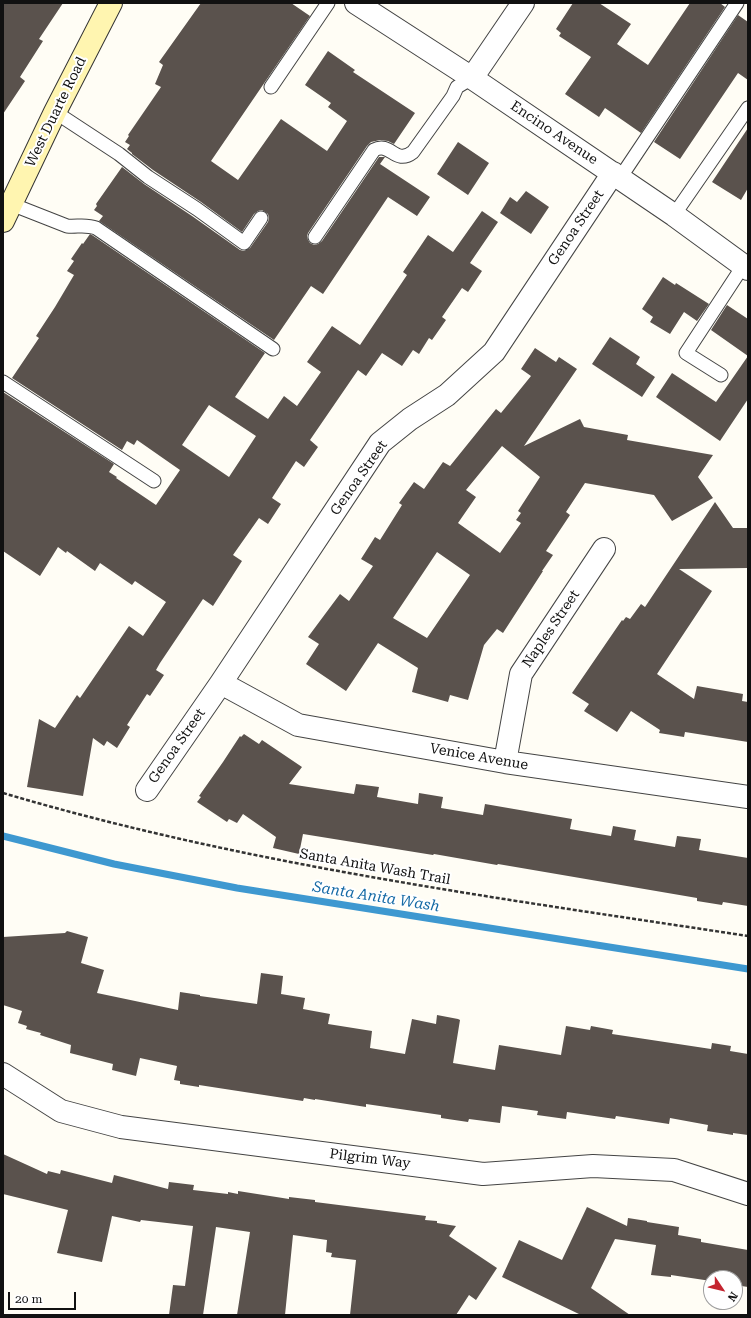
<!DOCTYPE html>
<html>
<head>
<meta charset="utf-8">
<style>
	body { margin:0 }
	#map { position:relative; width:751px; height:1318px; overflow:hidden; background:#fffdf5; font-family:"Roboto Serif",serif }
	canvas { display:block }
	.frame { position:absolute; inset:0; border:4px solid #111; pointer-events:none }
	.north { position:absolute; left:703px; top:1270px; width:40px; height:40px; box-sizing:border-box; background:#fff; border:1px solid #a0a0a0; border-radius:50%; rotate:125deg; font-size:11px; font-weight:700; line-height:16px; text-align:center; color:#111 }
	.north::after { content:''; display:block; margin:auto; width:14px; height:18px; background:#c42530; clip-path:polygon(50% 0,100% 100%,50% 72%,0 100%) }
	.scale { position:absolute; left:8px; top:1292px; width:68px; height:18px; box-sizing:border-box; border:2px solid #111; border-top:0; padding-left:5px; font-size:12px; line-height:14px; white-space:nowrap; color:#111; -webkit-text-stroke:3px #fff; paint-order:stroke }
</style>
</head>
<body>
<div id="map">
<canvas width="751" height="1318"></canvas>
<div class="frame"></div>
<div class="north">N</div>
<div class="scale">20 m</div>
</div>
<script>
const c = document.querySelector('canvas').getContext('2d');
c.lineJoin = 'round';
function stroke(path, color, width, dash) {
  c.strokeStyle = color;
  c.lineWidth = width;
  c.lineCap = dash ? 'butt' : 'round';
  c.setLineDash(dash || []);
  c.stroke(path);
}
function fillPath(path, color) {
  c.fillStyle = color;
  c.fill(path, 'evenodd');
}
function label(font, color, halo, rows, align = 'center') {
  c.font = font + ' "Roboto Serif",serif';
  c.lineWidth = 4;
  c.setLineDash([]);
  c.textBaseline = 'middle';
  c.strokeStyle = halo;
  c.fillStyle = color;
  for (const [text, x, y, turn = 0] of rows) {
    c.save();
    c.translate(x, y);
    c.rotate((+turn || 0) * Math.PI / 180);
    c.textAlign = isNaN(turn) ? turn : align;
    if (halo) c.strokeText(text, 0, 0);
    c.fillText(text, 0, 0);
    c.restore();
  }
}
const stream = new Path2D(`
	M3,836L114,864L237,888L748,969`);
const building = new Path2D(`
	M3,3H63L39,39L43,41L20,77L25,81L3,114Z
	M201,3H291L310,16L211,161L238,180L281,119L327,151L347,121L328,107L331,103L305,85L328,51L355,70L353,72L415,113L394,144L388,141L380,140L371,142L367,146L308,233L307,236L308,240L310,243L314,245L318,244L322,241L379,157H385L380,164L430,197L417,216L388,197L323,294L311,286L274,340L99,221L103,216L94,210L97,206L96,204L122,167L144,184L192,216L240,250L244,251L250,248L268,222L269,218L268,214L262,210L258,211L254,214L242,232L201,202L153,170L132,154V153L127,149L130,145L125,142L129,136L128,135L161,87L155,84L163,65L159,62Z
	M573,3H599L631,24L617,44L648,65L690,3H720L725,7L641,133L605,108L599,117L565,94L591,57L559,36L561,33L556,29Z
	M738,15L748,22V80L738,73L680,159L654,142Z
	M748,128V188L741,200L712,182Z
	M458,142L489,163L468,195L437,174Z
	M526,191L549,207L531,234L500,213L510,197L517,202Z
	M482,211L498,222L470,263L482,271L468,292L462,288L442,317L446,320L432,340L429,338L419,354L413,350L402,366L382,353L366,376L358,370L310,440L318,447L304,467L296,461L272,498L281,504L268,524L259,518L233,555L242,561L213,606L203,599L160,663L156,670L164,675L150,696L147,694L127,725L130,727L117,748L107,741L104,746L93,738L83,796L27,787L39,719L55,728L77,695L80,698L129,626L143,636L166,602L135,581L132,585L100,563L95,571L67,551L66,553L58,547L40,576L3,551V392L114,464L109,472L117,477L116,478L156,505L180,470L137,440L134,445L127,441L122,450L12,378L39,338L36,336L55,307L74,275L67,271L74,261L71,259L82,243L83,244L90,234L92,235L265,353L235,397L268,419L284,396L297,406L321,372L307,362L332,326L360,345L407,275L403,272L428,235L453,252ZM209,405L256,436L229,477L182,445Z
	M663,277L675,285L676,283L709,304L697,321L684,312L670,334L650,322L653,317L642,309Z
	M727,305L748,319V356L711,330Z
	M610,337L640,357L636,364L655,377L642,397L592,364Z
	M535,348L556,362L559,357L577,369L524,446L580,419L584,427L628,435L627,440L713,455L698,477L713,498L672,521L654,495L585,483L566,512L570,515L546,551L553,555L542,571H543L503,633L497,629L484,645L468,700L450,695L448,702L412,692L418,668L378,643L346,691L306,664L319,644L308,637L340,594L349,601L373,566L361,559L375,537L380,540L402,505L399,503L414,482L424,489L443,462L450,466L496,409L501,413L531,376L521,369ZM502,446L540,477L518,511L521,513L516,520L521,523L500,553L458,523L476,497L466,490ZM437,552L470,575L427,638L393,618Z
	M748,356V399L720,441L656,397L672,373L716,402Z
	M715,502L733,528H748V568L679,569L712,591L657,674L694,699L697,686L743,694L742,701L748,702V742L685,732L684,737L659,733L660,730L631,711L617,732L584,711L589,704L572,693L622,620L623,621L626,617L630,619L641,604L645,607Z
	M244,734L259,744L262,740L302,767L289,784L354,794L356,784L379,787L377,797L418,804L419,793L443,797L441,808L483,815L485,804L572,819L570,829L611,836L613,826L636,830L634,840L675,847L677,836L701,839L699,850L748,858V906L723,902L722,905L697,901V898L498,864L497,865L434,854L433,855L303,834L299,854L273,848L276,837L243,814L237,823L229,819L227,822L197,802L201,797L199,796L223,762L240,736L241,737Z
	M67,931L88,937L81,963L104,970L97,993L178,1010L180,992L200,995V996L257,1004L261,973L283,976L281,994L305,998L303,1009L330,1014L328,1024L372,1031L370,1048L405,1054L412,1019L436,1024L437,1015L458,1019L460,1020L453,1063L495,1070L499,1045L561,1055L566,1026L590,1030L591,1026L613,1030L612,1034L711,1049L712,1043L731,1046L730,1051L748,1054V1135L733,1133V1135L707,1131L708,1125L670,1118L669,1124L616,1116L615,1119L567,1112L566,1119L537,1115L538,1111L502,1106L500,1123L469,1119L468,1122L441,1118V1115L366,1104V1107L315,1099V1100L304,1098L303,1101L199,1085V1087L180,1084V1081L174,1080L177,1066L140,1058L136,1076L112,1070L113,1064L70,1053L71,1045L40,1035L41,1033L26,1029L27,1026L18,1023L22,1011L3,1005V937L65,933Z
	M3,1154L47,1174L48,1171L60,1174L61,1170L112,1183L114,1175L168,1189L169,1182L194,1185L193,1190L228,1194V1192L238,1194V1191L289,1199V1197L315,1200V1202L426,1216L425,1220L437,1221V1223L456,1226L449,1236L497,1268L476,1300L469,1295L456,1315H350L356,1260L331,1257L332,1253L326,1252L327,1240L293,1235L285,1315H237L250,1232L216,1227L203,1315H169L173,1285L185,1286L193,1226L141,1220L140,1222L112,1216L102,1262L57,1253L68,1210L3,1194Z
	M587,1207L627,1226L628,1218L647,1221V1222L679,1227L678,1235L701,1239V1242L748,1250V1287L735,1285V1278H711V1281L671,1275V1277L651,1275L656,1245L615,1239L591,1288L630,1315H581L502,1277L519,1240L562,1260Z`);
const path = new Path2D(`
	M3,793C246,865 498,898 748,936`);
const service = new Path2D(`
	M271,87L328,3
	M55,112L119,154L148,177L197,209L244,243L261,218
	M620,178L737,3
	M11,204L67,226C77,227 86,224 96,228L273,349
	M674,215L748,108
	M315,237L374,150C391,141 395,166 413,152L453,96L457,87L472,78
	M721,375L686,353L743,266
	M3,382L154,481`);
const minor = new Path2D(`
	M356,3L472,78L674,215L748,269
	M472,78L523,3
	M221,683L298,725L505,762L748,797
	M505,762L521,674L604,549
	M147,790L221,683L380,443L410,419L447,395L494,352L613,173
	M3,1074L61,1111L121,1127L483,1174L593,1166L674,1170L748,1194`);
const secondary = new Path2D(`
	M3,221L55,112L111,3`);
const streetNames = [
	["West Duarte Road",56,112,-64],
	["Encino Avenue",554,133,34],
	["Genoa Street",576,228,-56],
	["Genoa Street",359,478,-55],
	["Naples Street",551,629,-56],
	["Genoa Street",177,746,-55],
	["Venice Avenue",479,757,10],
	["Santa Anita Wash Trail",375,867,10],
	["Pilgrim Way",370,1159,7]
];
const waterNames = [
	["Santa Anita Wash",376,897,9]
];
stroke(stream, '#3e98d0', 7);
fillPath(building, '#5a524d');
stroke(service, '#444', 15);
stroke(minor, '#444', 24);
stroke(secondary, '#333', 24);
stroke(path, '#333', 2.5, [4, 2]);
stroke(service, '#fff', 13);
stroke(minor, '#fff', 22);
stroke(secondary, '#fff5b0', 22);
label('14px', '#111', '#fff', streetNames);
label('italic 15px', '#166aa6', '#fff', waterNames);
</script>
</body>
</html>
